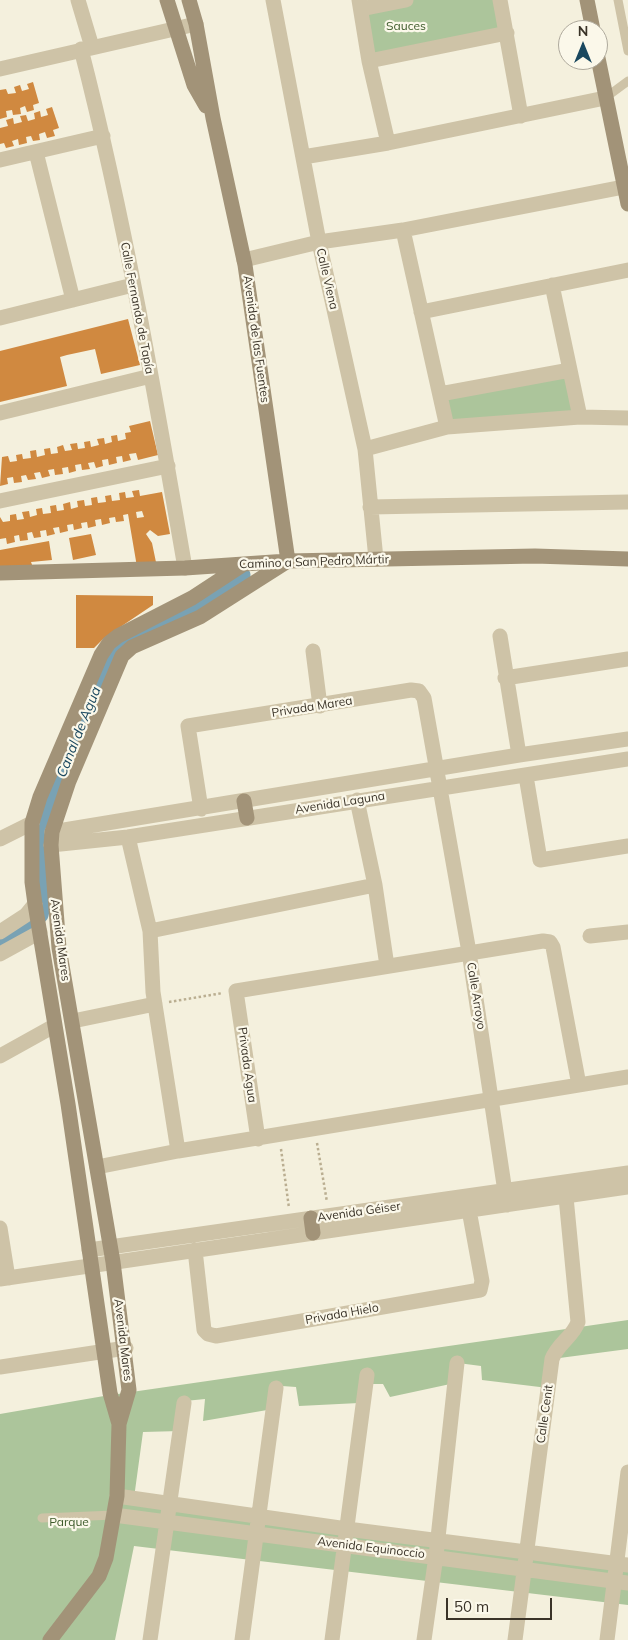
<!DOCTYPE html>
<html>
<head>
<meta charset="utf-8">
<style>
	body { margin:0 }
	#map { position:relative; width:628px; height:1640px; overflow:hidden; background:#f4f0dd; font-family:Mulish,sans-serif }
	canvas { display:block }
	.north { position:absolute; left:558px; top:20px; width:50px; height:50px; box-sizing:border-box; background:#fbf8ea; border:1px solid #aea99c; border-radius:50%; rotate:0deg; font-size:14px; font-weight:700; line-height:20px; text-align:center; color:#3a3328 }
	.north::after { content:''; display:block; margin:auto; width:18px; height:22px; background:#1a485f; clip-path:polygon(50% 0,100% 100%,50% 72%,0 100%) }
	.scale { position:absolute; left:446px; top:1598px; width:106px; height:22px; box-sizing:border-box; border:2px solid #3a3328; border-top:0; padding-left:6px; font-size:15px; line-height:18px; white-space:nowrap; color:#3a3328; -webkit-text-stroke:4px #fbf8ea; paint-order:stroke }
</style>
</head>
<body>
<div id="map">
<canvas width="628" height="1640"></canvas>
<div class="north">N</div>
<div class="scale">50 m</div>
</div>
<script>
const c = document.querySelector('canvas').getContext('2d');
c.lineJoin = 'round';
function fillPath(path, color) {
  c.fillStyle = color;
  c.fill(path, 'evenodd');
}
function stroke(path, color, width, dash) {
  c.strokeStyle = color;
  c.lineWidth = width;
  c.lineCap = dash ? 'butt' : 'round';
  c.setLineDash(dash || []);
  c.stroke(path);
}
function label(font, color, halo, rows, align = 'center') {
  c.font = font + ' Mulish,sans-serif';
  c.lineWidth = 4.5;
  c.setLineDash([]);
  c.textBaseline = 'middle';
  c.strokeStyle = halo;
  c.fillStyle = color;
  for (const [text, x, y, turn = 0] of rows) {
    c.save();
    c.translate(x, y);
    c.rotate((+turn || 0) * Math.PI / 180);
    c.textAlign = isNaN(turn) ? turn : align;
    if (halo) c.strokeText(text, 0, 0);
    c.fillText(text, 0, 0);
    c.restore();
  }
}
const green = new Path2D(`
	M406,0H500L507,33L369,61L361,9Z
	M570,370L580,417L447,427L440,394Z
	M628,1320V1349L552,1359L548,1388L482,1380L481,1366L458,1363L455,1383L390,1397L383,1384H366L359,1403L299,1406L296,1387L282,1386L273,1409L203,1421L205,1399L185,1401L180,1431L143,1432L134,1498L628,1564V1605L134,1546L115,1640H0V1414L104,1396Z`);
const canal = new Path2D(`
	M0,943L26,928L41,915L44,902L42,838L47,811L113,649L128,639L193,608L243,575`);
const building = new Path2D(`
	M33,82L39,103L33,105L34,110L27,112L25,106L20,108L21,114L13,115L12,110L6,111L7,117L0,119V90L6,89L8,94L16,93L14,87L20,85L22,91L29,89L27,84Z
	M52,107L59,128L53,130L55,136L47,138L45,132L39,134L40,140L33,141L31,136L26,137L27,143L19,145L18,139L12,141L14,146L6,148L4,143L0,144V128L8,126L6,120L13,118L14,124L22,122L20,116L26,115L28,121L35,119L34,113L40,111L41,117L48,115L46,109Z
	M128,319L140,365L101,374L95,349L67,355L60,357L67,386L0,402V351Z
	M150,421L158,455L138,460L136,453L129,454L131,460L123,462L122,456L116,457L117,463L109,465L108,459L102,460L103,466L96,468L94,462L88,463L90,469L82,470L81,464L75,465L76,471L69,473L68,467L62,468L63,474L55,475L54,469L48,470L50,476L42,478L40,472L34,473L36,479L28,480L26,475L21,476L22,482L14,483L13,477L7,478L8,484L0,486L2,457L8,456L10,462L17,461L16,455L22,454L23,459L31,458L30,451L36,450L37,457L45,455L44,449L50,448L51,454L58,453L57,447L63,445L65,451L72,450L70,444L77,443L78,449L85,448L84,442L90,441L91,447L99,445L97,439L104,438L105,444L112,442L111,436L117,435L118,441L126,439L125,433L131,432L129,426Z
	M139,490L140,496L162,492L170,534L158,536L150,530L146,534L152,543L157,567H137L128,514L123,515L124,521L116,522L115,517L109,518L110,523L102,525L101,519L95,520L96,526L88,528L87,522L81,523L82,528L74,530L73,524L67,525L68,531L60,533L59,527L53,528L55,534L47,536L46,530L40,531L41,537L34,538L32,532L27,533L28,540L20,541L19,535L14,536L15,542L7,544L6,538L0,539V517L3,522L10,521V515L16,514L17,520L24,519L22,512L29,511L30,517L37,515L36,509L42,508L43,514L51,513L50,506L56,505L57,511L64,510L63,504L70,502L71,509L78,507L77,501L84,500L85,506L92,505L91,498L97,497L98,503L106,502L105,496L111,495L112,501L120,500L119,493L125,492L126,498L134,497L132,491ZM142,511L144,517L137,518L136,512Z
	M91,534L96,555L73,560L69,538Z
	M49,541L52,560L31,562L34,570L0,569V550Z
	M76,595L153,596V605L104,638L94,648H76Z`);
const path = new Path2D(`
	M169,1002L223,993
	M317,1143L327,1202
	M281,1149L289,1208`);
const lane = new Path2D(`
	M618,0L628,51
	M605,98L628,81
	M42,1518L114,1515`);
const street = new Path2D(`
	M78,0L92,47
	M273,0L319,242L365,449L376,559
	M359,0L369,61L388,143
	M500,0L521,116
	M361,9L406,0
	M81,49C125,220 155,394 185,568
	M369,61L507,33
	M0,69L196,24
	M36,152L73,300
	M303,157L388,143L605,98
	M0,160L103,136
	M403,230L447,427
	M244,260L319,242L403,230L628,186
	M552,285L580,417
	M421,312L628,270
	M0,318L133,285
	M440,394L570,370
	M0,413L151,376
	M365,449L447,427L580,417L628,418
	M0,501L168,466
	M370,507L628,502
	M500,636L519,755
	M313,651L320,706
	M505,678L628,659
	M526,776L540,860L628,846
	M357,800L375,885L387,966
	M201,809L188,726L411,690L419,691L424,698L469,952L507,1205
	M52,832L519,755L628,739
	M128,837L150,931L153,992L178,1151
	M0,839L32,823
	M51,845L128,837L628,759
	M150,931L375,885
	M0,932L26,915L35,904
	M590,936L628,932
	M0,954L40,932
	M73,1021L155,1004
	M0,1056L54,1026
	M258,1139L236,991L543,941L550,942L553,947L579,1085
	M97,1167L178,1151L628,1077
	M0,1228L8,1278
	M89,1250L628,1173
	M195,1250L204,1330L208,1334L216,1336L480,1290L482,1281L469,1210
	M0,1279L628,1187
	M0,1367L126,1348
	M117,1496L347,1529L628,1565
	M114,1515L628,1583
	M150,1640L184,1403
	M242,1640L276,1388
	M332,1640L367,1375
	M424,1640L436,1556L457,1363
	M515,1640L552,1359C558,1343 573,1337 578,1322L566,1197
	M607,1640L628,1472`);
const secondary = new Path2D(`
	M167,0L194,85L206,106
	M189,0L196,24L213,118L245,265L288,561
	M587,0L593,30
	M598,58L628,204
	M0,573L185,568L288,561L535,556L628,559
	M244,801L247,818
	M311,1218L313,1233
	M119,1424L110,1393L68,1104L35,904L32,882V823L40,797L101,655L109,643L118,636L192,598L244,564
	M50,1640L99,1576L106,1558L117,1496L119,1424L129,1390L113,1262L59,948L51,845L52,832L69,781L122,656L132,647L200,617L288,561`);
const parkNames = [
	["Sauces",406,26],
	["Parque",69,1522]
];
const streetNames = [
	["Calle Viena",327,279,77],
	["Calle Fernando de Tapía",137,308,79],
	["Avenida de las Fuentes",256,339,82],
	["Camino a San Pedro Mártir",314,562,-2],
	["Privada Marea",312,707,-9],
	["Avenida Laguna",340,803,-9],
	["Avenida Mares",60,940,82],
	["Calle Arroyo",476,996,81],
	["Privada Agua",247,1065,82],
	["Avenida Géiser",359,1212,-8],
	["Privada Hielo",342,1314,-10],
	["Avenida Mares",123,1340,83],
	["Calle Cenit",545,1414,-82],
	["Avenida Equinoccio",371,1548,7]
];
const waterNames = [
	["Canal de Agua",79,732,-68]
];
fillPath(green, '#acc59b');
stroke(canal, '#79a2b4', 15);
fillPath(building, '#d08940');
stroke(path, '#baae91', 2.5, [2.5, 2.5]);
stroke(lane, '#cec3a7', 9);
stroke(street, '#cec3a7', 15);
stroke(secondary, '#a29378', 15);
label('12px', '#3c5a2a', '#fbf8ea', parkNames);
label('12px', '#3a3328', '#fbf8ea', streetNames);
label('italic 14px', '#1a485f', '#fbf8ea', waterNames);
</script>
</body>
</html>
